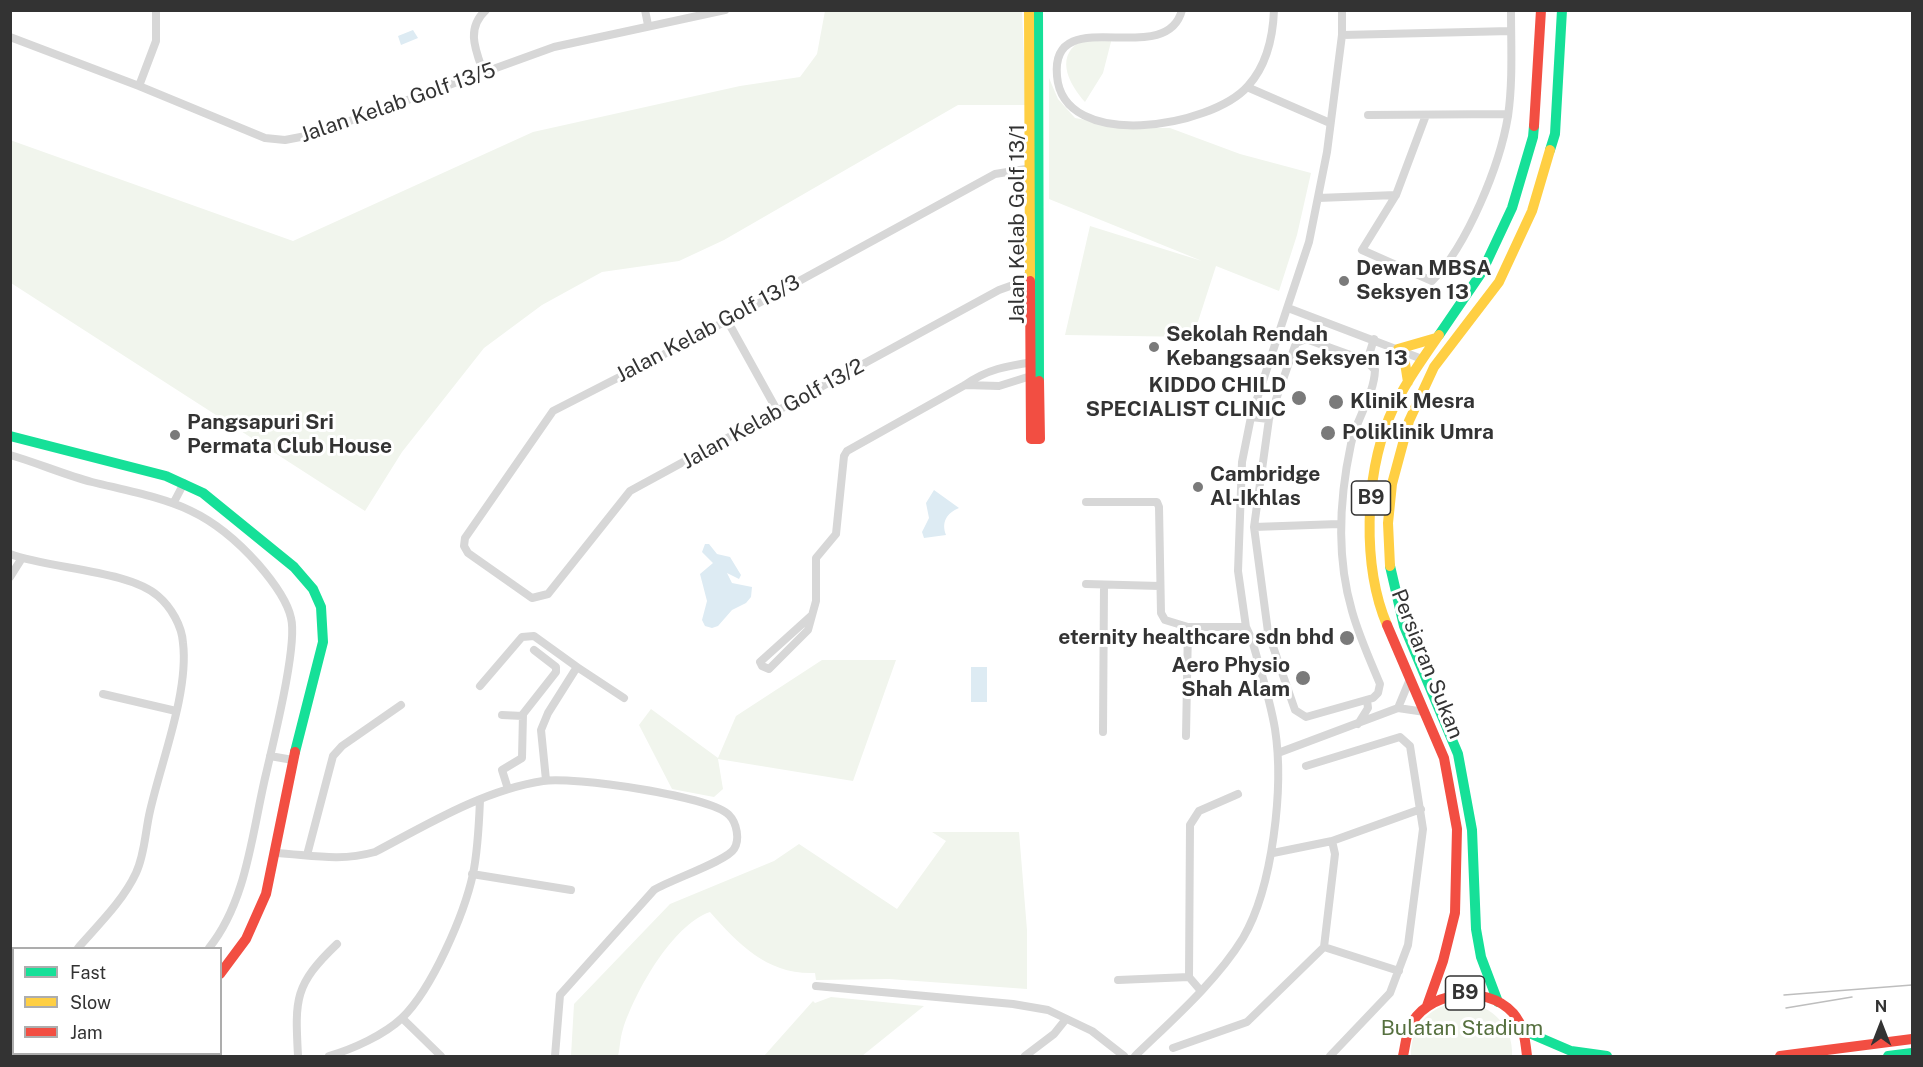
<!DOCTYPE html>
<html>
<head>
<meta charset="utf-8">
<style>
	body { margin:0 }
	#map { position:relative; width:1923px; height:1067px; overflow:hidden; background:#fff; font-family:"Public Sans",sans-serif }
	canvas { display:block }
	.frame { position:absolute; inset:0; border:12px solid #333; pointer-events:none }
	.legend { position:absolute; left:12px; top:947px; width:210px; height:108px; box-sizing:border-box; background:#fff; border:2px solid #adadad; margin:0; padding:8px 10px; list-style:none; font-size:18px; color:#333 }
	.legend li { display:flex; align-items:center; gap:12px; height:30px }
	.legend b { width:30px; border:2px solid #adadad }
	.north { position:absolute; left:1851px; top:995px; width:60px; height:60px; -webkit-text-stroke:4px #fff; paint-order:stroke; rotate:0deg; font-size:16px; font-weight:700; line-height:24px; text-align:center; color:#333 }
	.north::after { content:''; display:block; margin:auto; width:21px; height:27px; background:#333; clip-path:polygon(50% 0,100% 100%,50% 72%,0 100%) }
</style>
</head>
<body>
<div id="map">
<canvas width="1923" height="1067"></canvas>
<div class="frame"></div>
<ul class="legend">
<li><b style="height:8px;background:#16e098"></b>Fast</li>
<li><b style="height:8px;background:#ffcf43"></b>Slow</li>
<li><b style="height:8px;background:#f24e42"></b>Jam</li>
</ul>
<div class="north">N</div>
</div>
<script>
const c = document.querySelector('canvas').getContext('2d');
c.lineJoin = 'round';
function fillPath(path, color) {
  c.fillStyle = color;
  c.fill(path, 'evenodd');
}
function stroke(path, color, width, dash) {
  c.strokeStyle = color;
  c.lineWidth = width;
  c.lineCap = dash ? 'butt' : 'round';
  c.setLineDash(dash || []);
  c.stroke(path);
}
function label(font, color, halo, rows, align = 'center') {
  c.font = font + ' "Public Sans",sans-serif';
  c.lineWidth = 6;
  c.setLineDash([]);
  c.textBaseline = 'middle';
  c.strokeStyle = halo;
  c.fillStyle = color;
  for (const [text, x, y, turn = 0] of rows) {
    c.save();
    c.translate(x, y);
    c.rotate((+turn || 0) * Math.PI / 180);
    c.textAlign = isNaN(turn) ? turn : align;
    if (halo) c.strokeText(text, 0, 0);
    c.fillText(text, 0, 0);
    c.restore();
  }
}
const green = new Path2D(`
	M825,11H1022L1026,105H958L724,240L679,261L602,272L542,305L484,348L402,452L365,511L11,283L10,140L293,241L533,132L740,86L800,77L817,54Z
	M1112,38L1103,73L1085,102C1071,86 1054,59 1079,42C1087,37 1103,38 1112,38Z
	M1049,78L1058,99L1075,118L1129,128H1170L1240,154L1311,173L1297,235L1279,291L1216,266L1193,337L1065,335L1090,226L1202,261L1049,199Z
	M822,660H896L853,781L718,759L723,789L714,797L672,789L639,725L651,709L718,758L736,716Z
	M932,832H1019L1027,930V989L889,979L816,980L815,973C768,975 739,945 710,912C672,925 635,992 623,1029C620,1038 620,1048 618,1056H571L574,1004L670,904L774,861L799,844L897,909L946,841Z
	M831,997L924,1006L862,1056H764L813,1001L815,1003Z
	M1455,1002C1487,1001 1514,1023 1512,1056H1411C1410,1028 1428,1008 1455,1002Z`);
const water = new Path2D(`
	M413,30L418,38L401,45L398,36Z
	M934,490L959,508C947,513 941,522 946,535L924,538L922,532L929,518L926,503Z
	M705,544H709L717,554L730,557L741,575L739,579L727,573L732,583L752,587L751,597L746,603L732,610L718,626L712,628L705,626L702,620L707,601L700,574L713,563L702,552Z
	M971,667H987V702H971Z`);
const street = new Path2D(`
	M645,10L648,25
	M1182,10C1166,71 1050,0 1057,76C1063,152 1211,128 1248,86C1266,66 1273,37 1274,10
	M1342,35L1511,31
	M10,37L139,86L265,138L285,140L311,135L554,47L725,10
	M484,74C476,51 465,29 486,10
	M139,86L156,41V10
	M1247,87L1330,123
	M1368,115L1508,114
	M1426,115L1396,195L1362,250L1432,281C1467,246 1500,165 1508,116C1513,82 1511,45 1511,10
	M1032,168L995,174L682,345L553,411L465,538L464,546L468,553L532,598L548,594L630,491L999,290L1013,285L1032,272
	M1318,198L1396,195
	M1288,308L1422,359
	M727,320L778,412
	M1306,339L1367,361L1375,370C1374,396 1356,419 1351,444C1339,500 1336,556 1352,611C1359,636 1370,660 1380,684L1378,693L1373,698L1306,717L1295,710L1268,632L1254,527L1269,419L1296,343Z
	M1367,361L1374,339
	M965,385L999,386L1034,375
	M1251,417L1269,419
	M10,455C38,463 65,475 92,482C166,500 205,504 258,564C271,579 287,599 291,618C298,645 273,743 266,774C252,832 247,901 209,948
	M174,502L184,483
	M1086,502H1157L1159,507L1161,613L1165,620L1188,627H1246
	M1254,527L1339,524
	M10,554C50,569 128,570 158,596C171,607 182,626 183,643C189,692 161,762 150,811C145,832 145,854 136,873C123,901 98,925 78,948
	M10,577L22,558
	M1086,584L1160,586
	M811,616L760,662L762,666L769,669L808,630L816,601V558L836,534L844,456L847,451L965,385C987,369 1007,366 1034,362
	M1252,640L1268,632
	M577,667L624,698
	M480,686L522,637L534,636L577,667L548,713L541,730L546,780
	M103,694L176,711
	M1398,708L1410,679
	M502,715L523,716
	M1358,724L1368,708L1367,700
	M1103,732L1104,585
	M1186,736L1188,627
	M1278,753L1398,708L1425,712
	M270,756L293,760
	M1306,766L1400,737L1410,746L1423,829L1408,945L1390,993L1330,1056
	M508,789L502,770L522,758L523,714L556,672V667L534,650
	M275,853C312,855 338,862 375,852C428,824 484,790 543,781C571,776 711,796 729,815C737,823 740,840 734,849C727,861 670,880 654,890L560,995L555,1056
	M1273,853L1332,841L1421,809
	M307,855L333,756L342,746L401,705
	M472,874L571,890
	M1324,947L1399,971
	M10,954L14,956
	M1189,977L1190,825L1199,811L1238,794
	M1189,977L1201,991
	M1118,980L1189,977
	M816,986L1013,1004L1048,1010L1092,1031L1124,1056
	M402,1018L441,1056
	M10,1037L14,1032
	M1173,1048L1247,1022L1324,947L1335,854L1332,841
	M136,1054L140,1056
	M195,1054L202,1056
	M123,1056L126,1054
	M298,1056C295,999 294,985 337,944
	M329,1056C353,1049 384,1035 402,1018C432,989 464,915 473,874C478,850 479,824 480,800
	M1025,1056L1054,1034L1066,1019
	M1135,1056C1171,1021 1216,982 1243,938C1273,887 1284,787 1275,729C1270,699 1260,669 1252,640L1246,627L1238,571L1242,462L1251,417L1309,242L1327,152L1342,35V10`);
const fast = new Path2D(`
	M1038,10L1039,381
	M1550,150L1555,134L1562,10
	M1439,335L1482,272L1512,208L1533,137L1534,126
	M10,436L166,476L203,493L294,567L313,589L321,607L323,642L295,752
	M1390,566L1404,626L1458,754L1472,830L1476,929L1481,957L1498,1002
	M1522,1030L1571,1051L1607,1056
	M1888,1056L1912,1053`);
const slow = new Path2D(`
	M1029,10L1030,281
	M1408,382L1405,363L1398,349L1436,338
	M1390,566L1388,523L1392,484L1409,421L1434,367L1499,282L1532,211L1550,150
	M1387,625C1362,566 1365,477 1389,418C1401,389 1421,361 1439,335`);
const jam = new Path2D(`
	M1534,126L1541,10
	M1030,281L1031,439H1040L1039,381
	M1387,625L1444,758L1457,829L1455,913L1443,961L1427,1006
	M220,974L246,939L266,894L295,752
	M159,1056L162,1054
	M1403,1056C1405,1047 1406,1037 1409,1029C1424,991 1486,983 1513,1013C1524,1026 1525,1039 1527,1056
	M1780,1056L1912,1039`);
const tram = new Path2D(`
	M1784,995L1912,985
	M1786,1008L1852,997`);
const markers = [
	[1344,281,6,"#7a7a7a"],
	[1154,347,6,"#7a7a7a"],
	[1299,398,8,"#7a7a7a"],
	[1336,402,8,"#7a7a7a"],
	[1328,433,8,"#7a7a7a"],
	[175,435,6,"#7a7a7a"],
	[1198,487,6,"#7a7a7a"],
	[1347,638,8,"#7a7a7a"],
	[1303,678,8,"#7a7a7a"]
];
const shields = [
	[1371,498,39],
	[1465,993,39]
];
const shieldNames = [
	["B9",1371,498],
	["B9",1465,993]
];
const streetNames = [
	["Jalan Kelab Golf 13/5",398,103,-19],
	["Jalan Kelab Golf 13/1",1018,224,-90],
	["Jalan Kelab Golf 13/3",708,329,-28],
	["Jalan Kelab Golf 13/2",773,414,-29],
	["Persiaran Sukan",1427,664,68]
];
const poiNames = [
	["Dewan MBSA",1356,269],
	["Seksyen 13",1356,293],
	["Sekolah Rendah",1166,335],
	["Kebangsaan Seksyen 13",1166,359],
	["KIDDO CHILD",1286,386,"right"],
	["SPECIALIST CLINIC",1286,410,"right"],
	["Klinik Mesra",1350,402],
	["Pangsapuri Sri",187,423],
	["Permata Club House",187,447],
	["Poliklinik Umra",1342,433],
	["Cambridge",1210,475],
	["Al-Ikhlas",1210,499],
	["eternity healthcare sdn bhd",1334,638,"right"],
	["Aero Physio",1290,666,"right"],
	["Shah Alam",1290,690,"right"]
];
const parkNames = [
	["Bulatan Stadium",1462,1029]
];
fillPath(green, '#f1f5ed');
fillPath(water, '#ddebf3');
stroke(street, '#d7d7d7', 8);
stroke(fast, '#16e098', 10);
stroke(slow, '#ffcf43', 10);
stroke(jam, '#f24e42', 10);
stroke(tram, '#bebebe', 1.5);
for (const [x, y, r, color] of markers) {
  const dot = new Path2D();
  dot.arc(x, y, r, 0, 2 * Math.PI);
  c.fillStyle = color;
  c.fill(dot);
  stroke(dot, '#fff', 2);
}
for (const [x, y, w] of shields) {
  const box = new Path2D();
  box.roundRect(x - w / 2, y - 17, w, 34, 4.5);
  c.fillStyle = '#fff';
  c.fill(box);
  stroke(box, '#333', 1.5);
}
label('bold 20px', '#333', null, shieldNames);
label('21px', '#333', '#fff', streetNames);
label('bold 21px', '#333', '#fff', poiNames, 'left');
label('21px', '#56703f', '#fff', parkNames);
</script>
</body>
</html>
